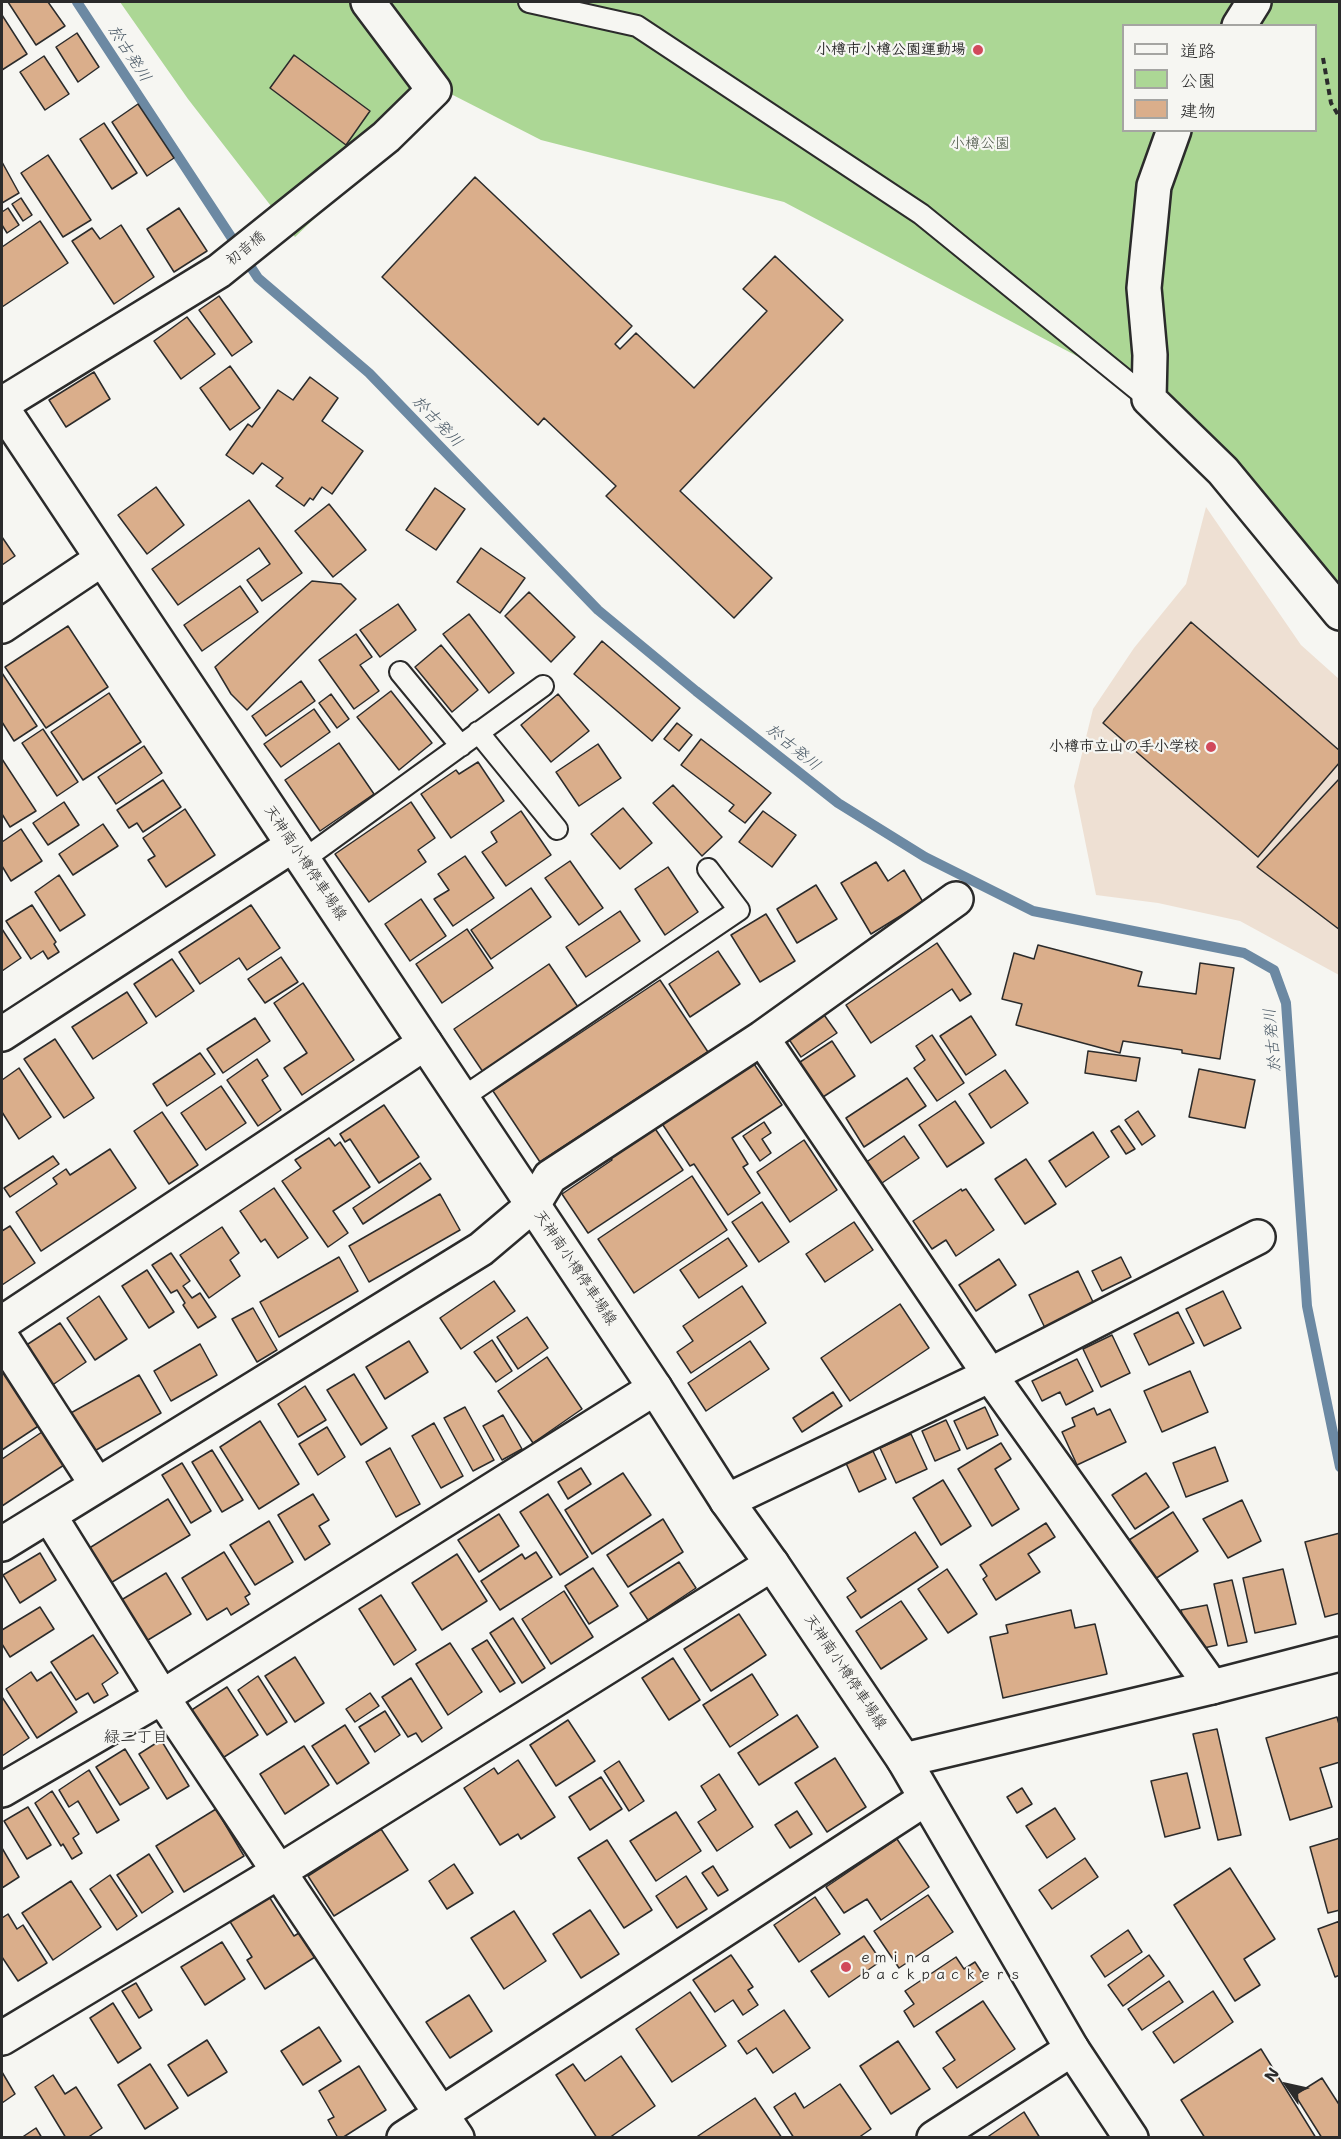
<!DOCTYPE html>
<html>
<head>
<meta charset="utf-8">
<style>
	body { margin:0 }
	#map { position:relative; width:1341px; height:2139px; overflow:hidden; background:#f6f6f2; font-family:"Shantell Sans","Klee One",sans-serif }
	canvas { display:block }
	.frame { position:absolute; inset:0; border:3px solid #2b2b2b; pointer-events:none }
	.legend { position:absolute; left:1122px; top:24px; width:195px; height:108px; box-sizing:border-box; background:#f6f6f2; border:2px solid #a5a5a2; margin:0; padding:8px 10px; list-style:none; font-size:18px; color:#2b2b2b }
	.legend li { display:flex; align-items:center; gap:12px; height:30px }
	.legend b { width:30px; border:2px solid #a5a5a2 }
	.north { position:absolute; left:1257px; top:2055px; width:60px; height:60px; -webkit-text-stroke:4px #f6f6f2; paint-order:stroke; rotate:304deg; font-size:16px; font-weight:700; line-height:24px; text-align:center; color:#2b2b2b }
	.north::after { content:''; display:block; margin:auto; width:21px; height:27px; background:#2b2b2b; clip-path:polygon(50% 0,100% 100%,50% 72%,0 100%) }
</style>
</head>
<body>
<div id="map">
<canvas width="1341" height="2139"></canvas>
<div class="frame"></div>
<ul class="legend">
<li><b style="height:8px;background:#f6f6f2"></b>道路</li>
<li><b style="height:16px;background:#acd795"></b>公園</li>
<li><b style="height:16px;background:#daae8b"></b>建物</li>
</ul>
<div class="north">N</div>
</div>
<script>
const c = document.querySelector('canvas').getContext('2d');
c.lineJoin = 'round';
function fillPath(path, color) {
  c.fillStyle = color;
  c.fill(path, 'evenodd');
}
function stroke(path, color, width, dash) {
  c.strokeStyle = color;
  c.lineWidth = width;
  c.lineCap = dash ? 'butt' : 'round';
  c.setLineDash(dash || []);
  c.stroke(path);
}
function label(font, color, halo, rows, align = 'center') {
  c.font = font + ' "Shantell Sans","Klee One",sans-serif';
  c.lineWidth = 4.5;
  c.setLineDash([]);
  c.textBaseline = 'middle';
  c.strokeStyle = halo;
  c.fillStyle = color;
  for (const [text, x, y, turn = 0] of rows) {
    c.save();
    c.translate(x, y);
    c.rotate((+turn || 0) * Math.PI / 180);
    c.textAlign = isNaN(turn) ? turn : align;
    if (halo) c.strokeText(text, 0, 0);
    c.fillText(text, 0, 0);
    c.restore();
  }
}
const built = new Path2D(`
	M1206,507L1301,645L1339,679V975L1240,921L1158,903L1096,895L1074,786L1093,709L1134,648L1186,584Z`);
const green = new Path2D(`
	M120,2H1339V586L1189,415L784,202L541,140L447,92L295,237L188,99ZM1124,26H1316V130H1124Z`);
const stream = new Path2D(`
	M77,2L258,278L369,373L598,610L696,691L838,803L925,857L1033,911L1244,953L1274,970L1286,1003L1307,1306L1340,1467`);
const building = new Path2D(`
	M8,2H48L65,26L36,45Z
	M2,15L27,54L2,70Z
	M77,33L99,67L78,82L56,47Z
	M294,55L370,111L346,145L270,88Z
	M44,56L69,94L45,110L20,72Z
	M138,104L174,158L147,176L112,122Z
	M104,123L137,173L112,189L80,139Z
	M48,155L91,220L63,237L21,173Z
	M2,162L19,193L2,203Z
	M475,177L632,326L615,344L620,349L636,333L694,388L767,311L743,289L775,256L843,320L680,491L772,578L734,618L606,496L616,486L544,418L538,425L382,277Z
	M21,198L32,215L23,221L12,204Z
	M8,208L19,225L7,233L2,225V212Z
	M179,208L207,251L174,272L147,229Z
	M40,221L68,263L2,307V247Z
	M121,225L154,277L114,304L72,241L92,228L100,239Z
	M219,296L252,342L232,356L199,310Z
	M187,317L215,354L181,379L154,341Z
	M230,366L260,408L230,430L200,388Z
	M94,372L110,399L66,427L49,400Z
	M310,377L338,398L322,421L363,451L332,494L322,487L313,500L310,498L304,506L276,486L283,478L262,463L253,474L226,455L248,424L252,427L278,390L293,400Z
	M156,487L184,525L147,554L118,515Z
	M435,488L465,509L436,550L406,530Z
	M249,500L302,573L262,601L247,580L270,564L259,548L178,605L152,569Z
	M329,504L366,550L333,577L295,531Z
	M2,537L15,556L2,565Z
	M481,548L525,578L500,613L457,582Z
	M312,581L341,584L356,599L247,710L231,694L215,667Z
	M240,586L258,612L202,651L184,625Z
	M529,592L575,637L551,662L505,616Z
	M398,604L416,630L380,657L360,630Z
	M469,614L514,673L489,693L443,634Z
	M1191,622L1340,751V762L1258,857L1103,723Z
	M68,626L108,687L46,728L5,667Z
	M356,634L372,657L360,665L379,691L354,709L319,660Z
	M602,641L680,708L652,741L574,674Z
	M441,645L478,690L452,712L415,667Z
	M2,673L37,726L14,741L2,722Z
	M301,681L315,701L266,736L252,716Z
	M391,691L432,743L399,770L357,717Z
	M109,693L141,742L83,780L51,732Z
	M331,694L349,719L337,728L319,703Z
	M558,694L589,731L551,762L521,725Z
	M314,709L330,732L281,767L264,744Z
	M677,723L692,735L679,751L664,739Z
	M43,729L78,782L57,796L22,743Z
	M701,739L771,793L745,823L729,811L734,805L681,765Z
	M339,743L374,794L320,831L285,780Z
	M598,744L621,778L579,806L556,772Z
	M144,746L162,773L116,804L98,777Z
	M2,759L36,811L10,827L2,814Z
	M478,762L504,801L451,838L421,794L456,770L459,774Z
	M1340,778V930L1257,867Z
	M163,780L181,807L143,832L137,823L129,828L117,810Z
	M673,785L722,837L702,856L653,803Z
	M64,802L79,825L48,845L33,823Z
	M411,802L435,838L418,850L426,862L369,902L335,854Z
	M623,808L652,843L620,869L591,834Z
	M185,809L215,855L166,887L148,860L155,856L143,838Z
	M521,811L551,855L506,886L482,852L497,842L491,832Z
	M763,811L796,835L772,867L739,842Z
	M103,824L118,846L73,875L59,854Z
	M21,829L42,861L11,881L2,866V842Z
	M465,856L494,898L453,926L434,899L449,890L438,874Z
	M570,861L603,908L579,925L545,878Z
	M876,862L888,881L904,870L923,902L871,934L841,883Z
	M668,867L698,912L665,935L635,889Z
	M59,875L85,915L60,931L35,892Z
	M816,885L837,919L797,943L777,909Z
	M531,888L551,917L491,959L471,930Z
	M421,899L446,936L410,961L385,924Z
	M32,905L56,942L54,944L59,952L48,959L43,951L31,959L6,921Z
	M251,905L280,948L247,970L239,958L200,984L179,952Z
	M620,911L640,941L586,977L566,947Z
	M766,914L795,961L760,982L731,935Z
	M2,929L21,958L2,971Z
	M467,929L493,968L442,1003L416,964Z
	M937,943L971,994L960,1001L952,989L871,1043L846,1005Z
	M1038,945L1142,972L1138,986L1196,994L1200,963L1234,968L1220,1059L1182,1053V1050L1123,1041L1120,1053L1016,1025L1022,1004L1002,999L1014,953L1034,959Z
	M718,951L740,984L690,1017L669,984Z
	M281,957L298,982L265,1003L248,979Z
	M172,959L194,991L156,1017L134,984Z
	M549,964L578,1007L483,1072L454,1029Z
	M660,980L708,1052L540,1162L493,1091Z
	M303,983L354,1060L302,1095L284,1068L307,1053L274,1003Z
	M127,992L147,1023L93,1059L72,1027Z
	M822,1012L837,1033L801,1057L786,1035Z
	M971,1016L996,1055L966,1075L940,1036Z
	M255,1018L270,1041L223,1073L207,1049Z
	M932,1035L964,1083L937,1101L914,1068L925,1060L916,1046Z
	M55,1039L94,1098L64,1118L24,1059Z
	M832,1041L855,1076L820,1099L797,1064Z
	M1088,1051L1140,1058L1136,1081L1085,1073Z
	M200,1053L215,1074L167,1106L153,1084Z
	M750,1058L782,1105L732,1138L748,1164L743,1167L760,1193L728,1215L694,1164L690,1166L659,1119Z
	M257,1059L268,1076L262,1080L281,1110L258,1126L227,1080Z
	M19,1068L51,1117L19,1139L2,1112V1080Z
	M1199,1069L1255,1080L1245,1128L1189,1117Z
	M1005,1070L1028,1103L991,1128L969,1094Z
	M907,1078L926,1106L864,1147L846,1118Z
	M221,1086L246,1123L206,1150L181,1113Z
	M955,1101L984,1143L947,1167L919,1125Z
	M384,1105L419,1157L379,1183L350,1139L345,1142L340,1134Z
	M1138,1111L1155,1136L1142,1145L1125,1120Z
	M162,1112L198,1165L169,1184L134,1131Z
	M764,1122L771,1133L762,1139L771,1153L760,1161L743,1136Z
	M1119,1126L1135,1149L1126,1154L1111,1131Z
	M654,1127L683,1170L588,1233L562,1194L612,1160L610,1157Z
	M1093,1132L1109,1157L1066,1187L1049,1161Z
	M904,1136L919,1158L879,1185L865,1163Z
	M329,1138L335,1146L340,1142L370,1187L333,1211L348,1233L328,1247L282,1181L301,1168L295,1160Z
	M804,1140L837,1190L790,1222L757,1172Z
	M110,1149L136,1188L41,1251L16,1212L57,1184L53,1178L66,1169L70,1175Z
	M53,1156L59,1164L10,1197L4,1188Z
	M1026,1159L1056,1204L1025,1224L995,1179Z
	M420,1163L431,1179L363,1224L353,1208Z
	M692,1176L727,1230L634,1293L598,1239Z
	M274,1188L308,1238L278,1258L265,1239L261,1242L240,1211Z
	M961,1189L962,1191L966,1189L994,1230L956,1256L946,1240L932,1249L913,1221Z
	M440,1194L460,1230L369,1282L349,1246Z
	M762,1202L789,1242L759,1262L732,1222Z
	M854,1222L873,1250L825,1282L806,1254Z
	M10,1226L35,1263L2,1285V1231Z
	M222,1227L239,1253L230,1260L240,1276L209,1298L180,1255Z
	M728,1238L747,1266L699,1298L680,1270Z
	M171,1253L190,1281L183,1286L192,1298L200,1293L216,1317L198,1328L183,1305L185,1303L177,1290L171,1293L152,1265Z
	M339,1257L358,1291L279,1337L260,1302Z
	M1121,1257L1131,1277L1102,1291L1092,1271Z
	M999,1259L1016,1285L976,1311L959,1285Z
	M147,1270L174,1312L149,1328L122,1286Z
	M1078,1271L1095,1306L1046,1330L1029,1295Z
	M494,1281L515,1311L461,1349L440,1318Z
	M742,1286L766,1323L691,1373L677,1352L693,1341L683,1326Z
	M1223,1291L1241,1328L1204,1346L1186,1309Z
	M99,1296L127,1339L95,1360L67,1318Z
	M900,1304L929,1348L850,1401L821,1358Z
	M253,1308L277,1350L257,1362L232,1319Z
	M1178,1312L1194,1343L1149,1365L1134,1334Z
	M527,1317L548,1348L518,1369L497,1337Z
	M60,1323L86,1362L51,1386L25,1346Z
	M1112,1335L1130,1373L1101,1387L1083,1349Z
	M492,1340L512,1371L496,1382L474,1352Z
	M409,1341L428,1372L385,1399L366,1367Z
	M750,1341L769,1369L706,1411L688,1383Z
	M200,1344L217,1375L171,1401L154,1371Z
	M547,1357L582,1409L533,1443L498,1391Z
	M1077,1359L1093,1391L1066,1405L1060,1392L1042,1401L1032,1381Z
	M2,1360L46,1421L2,1450Z
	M1190,1371L1208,1412L1162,1432L1144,1391Z
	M354,1374L387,1428L361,1445L327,1390Z
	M139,1375L161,1413L91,1453L69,1414Z
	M305,1386L326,1420L298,1437L278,1404Z
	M833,1392L842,1406L802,1432L793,1418Z
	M465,1407L494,1460L473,1471L444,1418Z
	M985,1407L998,1435L967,1449L954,1421Z
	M1094,1408L1097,1415L1110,1409L1126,1442L1077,1465L1062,1432L1075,1426L1072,1418Z
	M503,1415L522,1449L502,1460L483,1426Z
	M946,1420L960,1450L935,1461L922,1431Z
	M260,1421L299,1484L259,1509L220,1447Z
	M434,1423L463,1476L441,1488L412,1436Z
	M327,1427L345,1457L318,1475L299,1444Z
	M42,1432L64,1465L2,1506V1459Z
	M911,1434L927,1469L896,1483L880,1448Z
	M1001,1443L1011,1459L995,1469L1019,1509L992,1526L958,1469Z
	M1215,1447L1228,1481L1186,1497L1173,1463Z
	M390,1448L420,1504L396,1517L366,1462Z
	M872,1449L886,1479L859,1492L845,1461Z
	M212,1450L243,1500L222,1512L192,1462Z
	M182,1463L211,1511L191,1523L162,1475Z
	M581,1468L591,1484L568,1499L558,1482Z
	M623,1473L651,1515L592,1554L565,1510Z
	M1146,1473L1169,1507L1135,1529L1112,1495Z
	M943,1480L971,1526L941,1545L913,1498Z
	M313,1494L329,1520L319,1526L330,1544L305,1560L278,1515Z
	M548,1494L588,1557L560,1575L520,1512Z
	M168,1499L190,1535L104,1587L83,1552Z
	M1242,1500L1261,1541L1228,1558L1203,1519Z
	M1173,1512L1198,1551L1155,1579L1129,1540Z
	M499,1514L519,1546L479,1572L458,1540Z
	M663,1519L683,1552L628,1587L607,1555Z
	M269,1521L293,1562L255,1585L230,1545Z
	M1046,1523L1055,1537L1028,1554L1040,1572L996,1600L983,1579L987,1576L980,1565Z
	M915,1532L938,1567L861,1618L847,1597L856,1591L847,1578Z
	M1340,1533V1613L1325,1617L1305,1542Z
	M224,1552L250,1594L245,1597L249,1604L231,1615L227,1608L207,1620L182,1578Z
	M536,1552L552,1577L500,1610L481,1581L522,1554L525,1559Z
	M40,1553L56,1580L20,1603L3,1575Z
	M457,1554L487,1601L442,1630L412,1583Z
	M679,1562L696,1588L648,1620L630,1593Z
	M593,1568L618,1606L589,1624L565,1586Z
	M947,1569L977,1614L948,1633L918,1589Z
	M1283,1569L1296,1624L1255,1633L1243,1578Z
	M166,1573L191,1614L143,1643L118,1602Z
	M1232,1580L1247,1642L1228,1646L1214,1584Z
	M564,1591L593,1637L551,1664L522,1619Z
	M381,1595L416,1650L394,1665L359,1609Z
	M901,1601L927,1639L881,1669L856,1631Z
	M1207,1605L1217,1645L1191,1651L1181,1610Z
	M40,1607L54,1629L10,1657L2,1644V1630Z
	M1071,1610L1075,1628L1095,1624L1107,1674L1003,1698L990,1637L1008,1633L1006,1625Z
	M739,1614L766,1655L711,1691L684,1649Z
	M513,1618L545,1668L522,1683L490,1633Z
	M93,1635L118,1673L102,1684L108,1695L94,1703L88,1693L76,1700L51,1662Z
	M487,1640L515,1683L500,1692L472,1649Z
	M450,1643L482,1692L448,1715L416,1664Z
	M295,1657L324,1703L295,1722L265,1676Z
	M673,1658L700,1700L669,1720L642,1678Z
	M31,1672L37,1681L51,1672L77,1712L37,1738L6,1689Z
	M752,1674L778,1715L730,1747L703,1705Z
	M258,1676L287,1722L267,1735L238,1690Z
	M411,1678L442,1728L422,1742L416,1733L408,1737L382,1697Z
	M227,1687L258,1735L218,1761L187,1713Z
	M370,1693L379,1706L355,1722L346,1709Z
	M2,1697L29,1738L2,1756Z
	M385,1711L400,1735L375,1752L359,1727Z
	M797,1715L818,1747L759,1785L738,1753Z
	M1337,1717L1340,1728V1762L1320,1768L1332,1807L1290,1820L1266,1738Z
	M568,1720L595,1761L556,1786L530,1745Z
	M345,1725L369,1763L337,1784L312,1746Z
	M1217,1729L1241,1835L1218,1840L1193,1734Z
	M161,1740L189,1786L167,1799L139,1754Z
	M304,1746L329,1785L285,1814L260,1774Z
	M125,1749L149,1788L120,1805L96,1767Z
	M835,1758L866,1807L827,1832L795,1783Z
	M518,1760L555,1817L521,1839L518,1834L500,1845L464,1788L494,1768L498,1774Z
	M619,1761L644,1801L629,1811L604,1771Z
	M89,1770L119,1820L97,1833L78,1801L69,1807L59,1790Z
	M1187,1773L1200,1828L1165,1837L1151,1781Z
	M719,1774L753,1827L717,1851L698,1822L716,1810L701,1786Z
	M601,1777L622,1809L590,1830L569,1797Z
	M1022,1788L1032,1804L1017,1813L1007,1797Z
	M52,1791L79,1834L73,1838L82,1853L72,1859L63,1844L61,1846L35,1803Z
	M28,1807L51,1845L27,1859L4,1821Z
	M1055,1808L1075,1839L1047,1858L1026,1826Z
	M216,1809L244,1856L184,1892L156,1846Z
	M797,1811L812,1834L790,1848L775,1825Z
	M676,1812L701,1851L656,1881L630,1841Z
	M381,1829L408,1870L334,1916L308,1876Z
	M1340,1838V1910L1328,1913L1310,1847Z
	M897,1839L929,1887L881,1920L867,1899L844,1913L826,1887Z
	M607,1840L652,1910L624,1928L578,1858Z
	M2,1848L19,1877L2,1888Z
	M149,1854L173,1892L142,1913L117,1875Z
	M1085,1858L1098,1877L1052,1909L1039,1890Z
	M454,1864L473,1893L447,1909L429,1881Z
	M713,1866L728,1890L718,1896L702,1873Z
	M1230,1868L1275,1939L1244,1959L1260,1985L1235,2001L1174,1905Z
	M110,1875L137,1916L117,1930L90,1889Z
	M686,1876L707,1909L677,1928L656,1896Z
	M71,1881L101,1927L53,1960L22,1913Z
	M268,1895L294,1936L299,1933L315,1957L265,1989L247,1960L252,1957L229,1920Z
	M928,1895L953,1932L899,1968L874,1931Z
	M815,1897L840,1934L799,1962L774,1925Z
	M590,1910L619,1954L581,1978L553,1934Z
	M514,1911L546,1961L504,1989L471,1938Z
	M8,1914L17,1929L23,1925L47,1963L18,1981L2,1957V1918Z
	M1340,1921V1975L1335,1977L1318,1929Z
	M1128,1930L1142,1952L1105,1977L1091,1956Z
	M864,1936L881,1961L829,1997L811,1971Z
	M222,1942L245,1979L205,2005L181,1967Z
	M731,1955L753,1987L748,1990L758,2005L743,2015L733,2000L715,2012L693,1980Z
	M1149,1955L1164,1976L1123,2006L1108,1985Z
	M956,1957L964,1969L975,1962L986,1979L914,2027L904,2011L914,2004L905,1991Z
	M1169,1981L1183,2002L1142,2030L1128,2009Z
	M136,1983L152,2010L139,2018L122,1991Z
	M1213,1991L1233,2022L1174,2063L1153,2032Z
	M690,1992L726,2046L672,2082L636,2029Z
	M469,1995L492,2031L450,2058L426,2022Z
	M983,2001L1015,2049L957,2088L943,2068L955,2060L936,2032Z
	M113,2003L141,2048L118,2063L90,2018Z
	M784,2010L810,2048L773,2073L756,2048L747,2054L738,2041Z
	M319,2027L341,2061L303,2085L281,2051Z
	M207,2040L227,2072L188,2096L168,2065Z
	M898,2041L930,2089L891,2114L860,2066Z
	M1261,2049L1316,2138H1205L1181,2100Z
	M621,2056L655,2106L609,2138H597L556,2075L573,2064L585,2081Z
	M150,2064L178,2108L145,2129L118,2085Z
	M359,2066L386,2110L342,2138H338L328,2120L334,2117L319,2091Z
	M2,2072L15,2094L2,2103Z
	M53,2075L65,2094L76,2087L102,2128L87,2138H66L35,2087Z
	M1322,2078L1340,2106V2138H1322L1295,2095Z
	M840,2084L871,2129L858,2138H794L774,2107L795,2093L804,2108Z
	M755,2098L782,2138H695Z
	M1024,2112L1040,2138H986Z
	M36,2128L42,2138H21Z`);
const path = new Path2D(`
	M1323,58L1331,103L1340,118`);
const service = new Path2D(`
	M529,2L637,26L921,214L1149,399
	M400,672L461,746
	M478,732L557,829
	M303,860L543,686
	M462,1098L739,910L708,869`);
const minor = new Path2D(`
	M1239,26L1254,2
	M1174,130L1154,186L1144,288L1150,355L1149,399L1223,471L1340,613
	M2,404L219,271L386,137L434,90L368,2
	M2,626L102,559
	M2,1034L293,845
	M762,1038L990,1375L1212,1687
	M2,1323L425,1043
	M2,1338L97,1485
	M727,1501L990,1375L1258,1237
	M49,1515L162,1697L457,2138
	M2,1544L481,1249L533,1205L550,1177L762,1038L956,899
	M2,1790L162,1697L655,1388
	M2,2038L280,1871L772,1564
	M404,2138L925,1799
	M934,2138L1072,2049`);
const tertiary = new Path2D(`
	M904,1760L1212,1687L1340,1654`);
const secondary = new Path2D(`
	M2,408L655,1388L727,1501L772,1564L904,1760L1072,2049L1131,2138`);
const markers = [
	[978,50,6,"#d1495b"],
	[1211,747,6,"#d1495b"],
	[846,1967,6,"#d1495b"]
];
const poiNames = [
	["小樽市小樽公園運動場",966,50],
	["小樽市立山の手小学校",1199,747],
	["ｅｍｉｎａ",858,1958,"left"],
	["ｂａｃｋｐａｃｋｅｒｓ",858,1975,"left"]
];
const parkNames = [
	["小樽公園",980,144]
];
const streetNames = [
	["初音橋",246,249,-39],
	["天神南小樽停車場線",305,863,56],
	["天神南小樽停車場線",575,1268,56],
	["天神南小樽停車場線",845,1672,56]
];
const waterNames = [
	["於古発川",129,54,57],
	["於古発川",437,422,46],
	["於古発川",793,748,39],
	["於古発川",1273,1040,-95]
];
const neighbourhoodNames = [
	["緑二丁目",136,1738]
];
fillPath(built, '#eee0d3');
fillPath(green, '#acd795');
stroke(stream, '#6c89a3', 10);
fillPath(building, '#daae8b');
stroke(building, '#2b2b2b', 1.5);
stroke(service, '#2b2b2b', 24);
stroke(minor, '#2b2b2b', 38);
stroke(tertiary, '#2b2b2b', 38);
stroke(secondary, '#2b2b2b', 38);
stroke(path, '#2b2b2b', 4, [6, 4.5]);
stroke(service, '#f6f6f2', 20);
stroke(minor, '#f6f6f2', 33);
stroke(tertiary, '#f6f6f2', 33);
stroke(secondary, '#f6f6f2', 33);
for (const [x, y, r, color] of markers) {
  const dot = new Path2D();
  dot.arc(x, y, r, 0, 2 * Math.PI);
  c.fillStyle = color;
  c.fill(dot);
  stroke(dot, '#f6f6f2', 2);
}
label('bold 15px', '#2b2b2b', '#f6f6f2', poiNames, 'right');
label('15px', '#4b5646', '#f6f6f2', parkNames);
label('15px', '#2b2b2b', '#f6f6f2', streetNames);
label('italic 16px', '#4b5a67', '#f6f6f2', waterNames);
label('16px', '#2b2b2b', '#f6f6f2', neighbourhoodNames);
</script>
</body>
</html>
